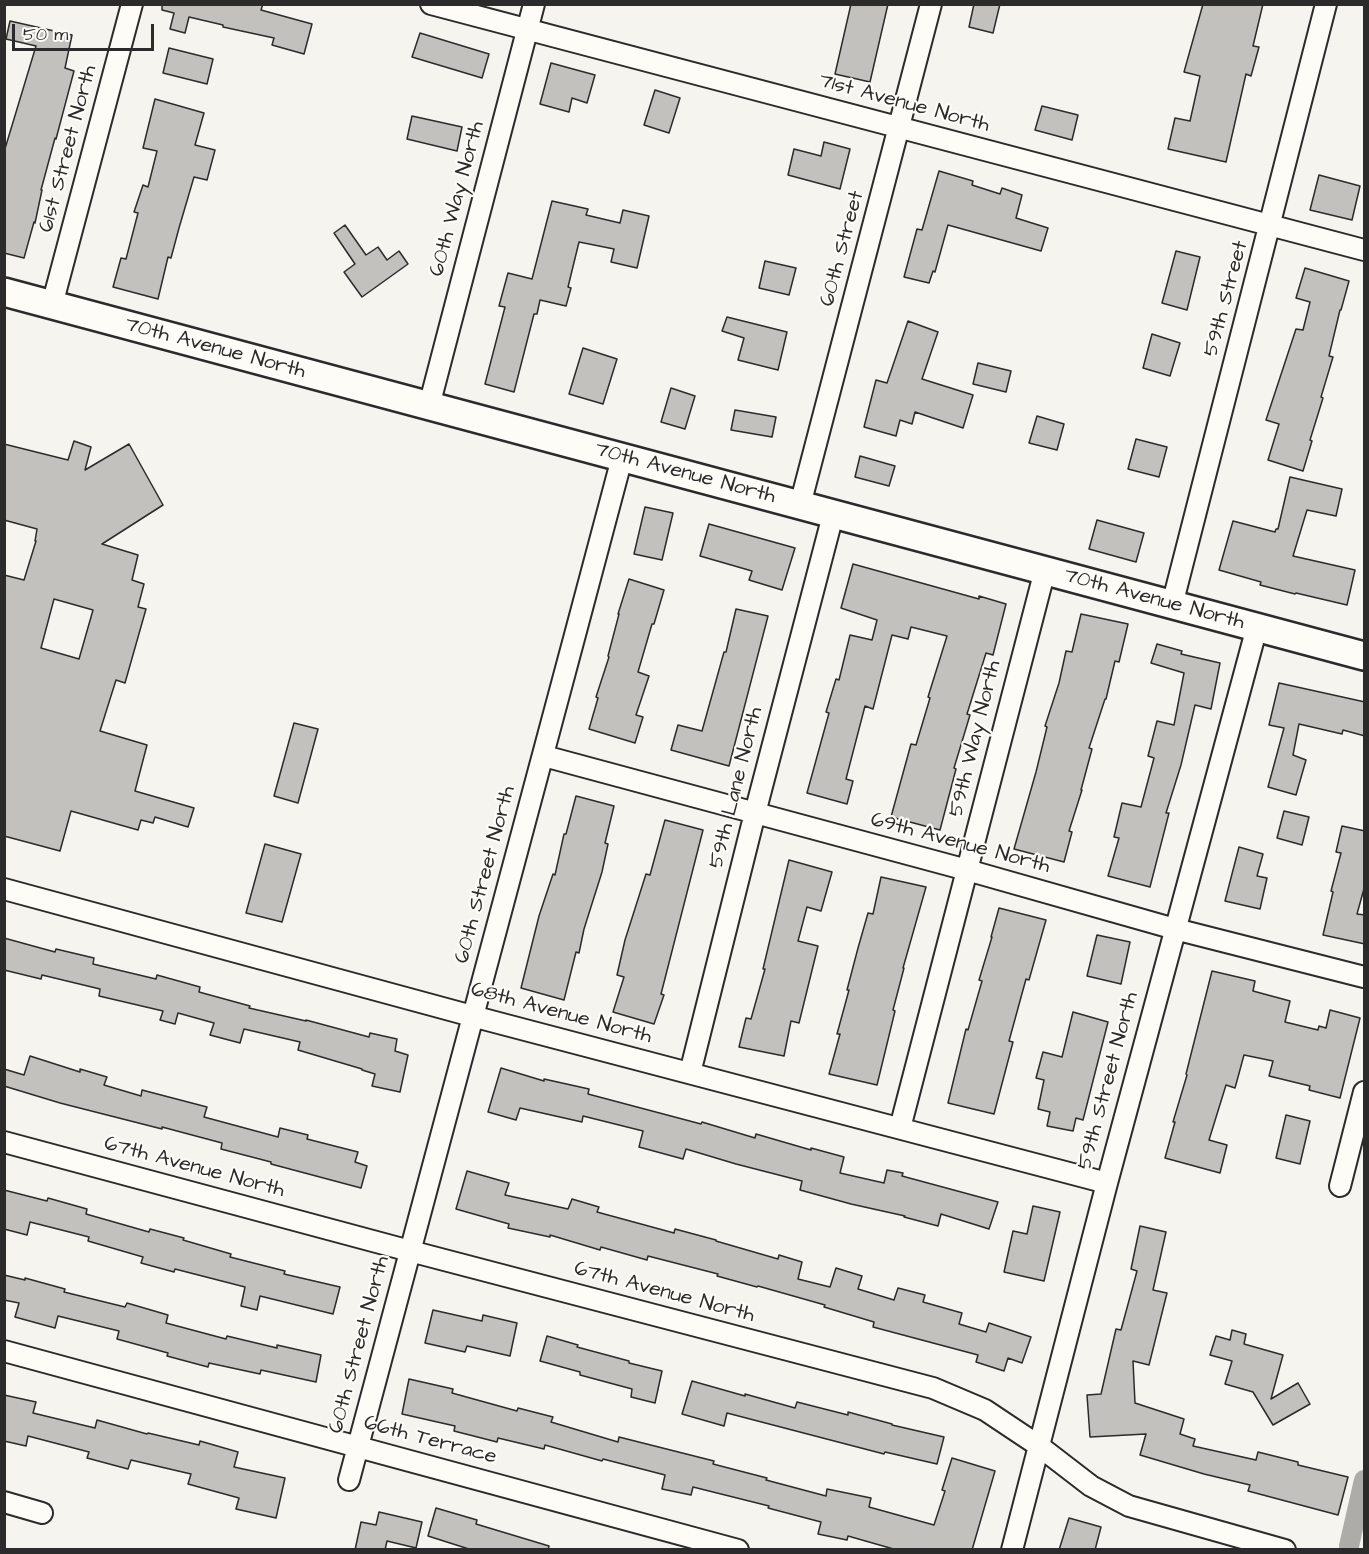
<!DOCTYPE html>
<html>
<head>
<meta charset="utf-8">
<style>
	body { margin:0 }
	#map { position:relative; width:1369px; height:1554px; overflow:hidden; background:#f5f4ef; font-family:"Architects Daughter",sans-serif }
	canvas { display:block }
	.frame { position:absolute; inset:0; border:6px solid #2b2b2b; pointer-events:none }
	.scale { position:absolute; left:12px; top:24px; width:142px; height:27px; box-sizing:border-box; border:3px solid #2b2b2b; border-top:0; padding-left:8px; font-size:18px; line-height:21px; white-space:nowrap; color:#2b2b2b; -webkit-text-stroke:4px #fdfcf7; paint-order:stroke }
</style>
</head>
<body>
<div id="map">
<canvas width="1369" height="1554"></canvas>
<div class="frame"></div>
<div class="scale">50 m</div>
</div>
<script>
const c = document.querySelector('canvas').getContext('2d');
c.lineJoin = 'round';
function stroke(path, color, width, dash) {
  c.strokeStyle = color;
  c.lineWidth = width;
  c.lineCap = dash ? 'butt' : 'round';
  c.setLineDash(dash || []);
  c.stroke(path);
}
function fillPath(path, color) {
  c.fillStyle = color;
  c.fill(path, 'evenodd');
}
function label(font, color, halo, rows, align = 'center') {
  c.font = font + ' "Architects Daughter",sans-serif';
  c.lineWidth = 4.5;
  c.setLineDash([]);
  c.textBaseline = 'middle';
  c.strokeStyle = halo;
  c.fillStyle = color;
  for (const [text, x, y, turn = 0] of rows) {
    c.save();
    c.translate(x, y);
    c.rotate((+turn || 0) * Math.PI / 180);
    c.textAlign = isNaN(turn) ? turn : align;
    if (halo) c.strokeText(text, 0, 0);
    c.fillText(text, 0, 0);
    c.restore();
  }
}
const canal = new Path2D(`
	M1349,1546L1364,1480`);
const building = new Path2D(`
	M162,4H263L261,10L312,24L304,54L272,45L274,38L223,27V25L189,17L185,33L170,29L174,13L162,10Z
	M851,4H888L870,82L835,74Z
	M974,4H1000L993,33L969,27Z
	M1203,4H1263L1253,46L1259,47L1251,76L1246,74L1226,162L1168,149L1175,118L1190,121L1200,76L1184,72Z
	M10,21L72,35L65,68L74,71L56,139L55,138L41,190H42L35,223L34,222L24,258L4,253V152L36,46L6,39Z
	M420,33L489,54L482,78L412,57Z
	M169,48L213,59L207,84L163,73Z
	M551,63L595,75L587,103L572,98L569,112L540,104Z
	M655,90L680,98L669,133L644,125Z
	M155,99L204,113L195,145L215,150L207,180L194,177L179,228L171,258L168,257L158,299L113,287L121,258L126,259L138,213L134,212L143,185L148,187L157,151L143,148Z
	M1042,106L1078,115L1072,140L1035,130Z
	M412,116L462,127L457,151L407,139Z
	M824,142L850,149L840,189L788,175L794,149L821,156Z
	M939,171L973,181L972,185L1000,194L1002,188L1022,195L1016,218L1048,228L1041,251L948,225L935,272L933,271L929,283L904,277L917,229L922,230Z
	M1319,175L1360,186L1352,220L1310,210Z
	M552,201L588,209L586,215L620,223L623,210L649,216L637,268L611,262L614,249L579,242L568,287L571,288L566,306L540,300L537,314H534L514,392L485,384L505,307L499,306L508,273L532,279Z
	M345,225L366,255L378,247L387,260L399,251L408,264L362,297L344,272L355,264L334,233Z
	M1176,251L1200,257L1187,310L1162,303Z
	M765,261L796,268L789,295L759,288Z
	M1305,268L1349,281L1341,310H1340L1329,356L1333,357L1321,397L1323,398L1310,440L1312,441L1303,471L1268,460L1279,424L1266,420L1296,329L1303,330L1310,302L1296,298Z
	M727,317L787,332L778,370L738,360L744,338L722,331Z
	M908,321L938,332L922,379L973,395L963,428L915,412L912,424L900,420L896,436L864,427L876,380L887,383Z
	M1152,334L1180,343L1170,376L1143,368Z
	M583,348L617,359L603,404L569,394Z
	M978,363L1011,371L1006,392L973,384Z
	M671,388L695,396L685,429L661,422Z
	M735,410L776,417L772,437L731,430Z
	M1037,416L1064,424L1057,450L1029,443Z
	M1136,439L1167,447L1159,477L1128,469Z
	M74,441L91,447L85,470L129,444L163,505L102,544L138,555L132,580L144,584L138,607L146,609L125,683L116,680L100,731L147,745L135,791L194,808L188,827L155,817L153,823L141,820L138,830L71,811L60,851L4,836V575L24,580L36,541H35L37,529L4,520V444L68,460ZM54,599L93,610L79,659L41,648Z
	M860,456L895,466L889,486L855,477Z
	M1290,477L1342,489L1336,516L1307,510L1293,556L1355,570L1347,605L1296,593L1295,594L1260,585L1261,582L1219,570L1233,521L1275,532L1276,529H1278Z
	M645,507L673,513L662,560L634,554Z
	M1097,520L1144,533L1136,562L1089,549Z
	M709,524L795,548L782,590L749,580L752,571L700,556Z
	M853,564L979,599V596L1006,604L993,655L986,653L967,714L970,715L954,768L956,769L940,830L891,817L911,744L916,745L930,698L928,697L947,636L911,627L908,639L892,635L873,709L865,706L846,779L853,781L847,804L807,793L829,713L826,712L836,679L839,680L850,635L872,640L877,620L841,608Z
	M629,579L664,590L654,624H652L638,672L649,676L636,715L643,717L635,743L589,729L598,698L596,697L609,657L608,656L619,614H618Z
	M736,609L768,616L729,766L671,750L678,725L702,731L724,652H726Z
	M1081,614L1128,624L1119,662L1115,661L1106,699H1105L1089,748L1092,749L1081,790H1082L1069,831L1072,832L1064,862L1014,849L1036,772L1047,727L1045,726L1059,683L1066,651L1072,652Z
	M1157,644L1182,651L1181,654L1220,663L1211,709L1195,705L1181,765L1166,813H1169L1150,887L1108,876L1119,838L1114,837L1122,803L1141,807L1154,758L1148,756L1157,721L1174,725L1184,673L1151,663Z
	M1279,683L1365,702V736L1343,730L1342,734L1299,724L1293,755L1306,760L1296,795L1268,787L1284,728L1269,725Z
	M294,723L318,729L298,803L274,796Z
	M576,796L614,806L605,843L608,844L602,872L584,929L579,953L576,952L564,1000L521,988L539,916L553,874L555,875L564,834H566Z
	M1284,811L1309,817L1302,845L1277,838Z
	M665,820L703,830L661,994L664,995L654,1024L613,1012L624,977L617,975L625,940L646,874L650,875Z
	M1342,826L1365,831V885L1357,914L1365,915V944L1323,935L1333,892L1331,891L1341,853L1336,852Z
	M265,844L301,854L282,922L246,913Z
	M1239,847L1263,854L1257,876L1267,878L1260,909L1225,901Z
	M789,860L832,872L821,911L807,907L798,941L818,946L799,1023L791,1021L784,1056L739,1047L746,1018L751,1019L765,969H763Z
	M881,877L926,887L903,968H904L893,1010L895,1011L877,1085L829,1074L840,1034H837L849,990H847L858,948L868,913L873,914Z
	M999,908L1046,920L1029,980L1026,979L1009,1041L1013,1042L994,1114L948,1103L966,1029L968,1030L982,981L979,980L992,937H991Z
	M1097,935L1130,942L1121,984L1087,976Z
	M4,938L55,952L56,949L94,958L93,964L156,979L157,975L200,987L199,992L250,1006L249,1008L306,1021V1020L369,1037L370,1033L397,1039L395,1051L408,1055L400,1092L372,1086L375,1074L362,1070V1069L298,1050L300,1042L244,1029L240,1043L210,1035L214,1023L178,1013L175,1024L160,1020L163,1011L99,996L100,989L42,975L41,979L4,970Z
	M1212,971L1255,981L1253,991L1290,1001L1285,1022L1318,1030L1319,1026L1326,1028L1330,1010L1360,1018L1340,1098L1309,1090L1310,1086L1269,1076L1273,1061L1244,1055L1235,1088L1226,1085L1209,1140L1227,1145L1220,1173L1165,1158L1175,1122H1173L1187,1075L1186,1074Z
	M1073,1012L1108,1022L1083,1120L1076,1118L1073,1131L1047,1126L1050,1112L1038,1109L1044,1080L1036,1078L1043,1052L1062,1057Z
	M30,1056L80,1072V1069L107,1077L104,1085L141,1096L142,1090L207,1107L204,1117L278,1137L280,1128L308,1135L307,1139L358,1152L355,1162L367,1166L361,1188L271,1164V1162L221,1149L222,1143L162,1127V1129L60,1103L4,1086V1069L24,1075Z
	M501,1068L544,1081V1079L589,1089L588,1094L701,1124L702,1122L755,1138L756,1134L811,1150V1148L844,1157L840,1173L884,1183L887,1170L903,1173L902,1176L998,1202L989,1229L941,1214L938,1226L904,1217L905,1216L851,1204L800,1190L802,1181L736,1164L686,1149L683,1159L639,1147L643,1131L583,1116L582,1122L520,1108L516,1120L488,1112Z
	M1286,1115L1310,1121L1300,1164L1276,1158Z
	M467,1171L509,1183L505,1195L568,1209L572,1199L599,1207L597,1212L674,1233L675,1229L716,1240V1241L778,1259L779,1255L802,1262L798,1279L830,1287L836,1268L862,1276L858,1289L894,1300L898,1288L925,1295L923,1302L962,1313L959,1324L986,1332L989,1323L1031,1337L1022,1363L1008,1358L1004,1371L976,1362L978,1355L873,1327L874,1322L824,1307L825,1305L758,1286L757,1287L717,1276L718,1274L648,1256L647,1260L601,1247L600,1250L550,1235V1237L508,1228L509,1224L456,1209Z
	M4,1190L47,1201L48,1198L87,1209L86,1214L149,1232L150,1229L184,1238L183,1240L231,1254L230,1257L285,1271L284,1274L340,1287L333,1314L260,1296L257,1310L241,1306L245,1287L175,1269L174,1272L141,1263L143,1257L88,1241L89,1237L30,1222L27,1235L4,1229Z
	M1033,1206L1060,1212L1044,1281L1004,1272L1013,1231L1027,1234Z
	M1140,1226L1166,1232L1153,1290L1167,1293L1149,1365L1133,1361L1135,1403L1184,1419L1180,1434L1195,1439L1193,1446L1256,1460L1258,1452L1298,1462V1465L1348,1477L1338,1515L1248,1491L1250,1485L1204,1474L1140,1455L1146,1434L1090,1437L1087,1395L1101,1394L1116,1329L1121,1330L1137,1271L1131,1269Z
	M4,1275L25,1280V1278L65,1289L64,1292L125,1307L127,1303L168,1315L166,1323L226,1339L227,1336L277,1348V1345L321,1355L316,1382L261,1370L260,1374L209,1363L208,1367L167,1356L168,1353L117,1339L119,1331L58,1316L55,1328L15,1317L19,1303L4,1300Z
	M433,1310L482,1321L483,1315L517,1323L510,1356L467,1346L465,1352L425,1343Z
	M1232,1330L1246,1334L1244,1344L1283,1355L1271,1399L1298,1383L1310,1404L1273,1425L1253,1392L1225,1384L1232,1361L1210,1355L1216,1336L1230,1340Z
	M547,1336L578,1345L577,1347L629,1361V1363L662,1371L655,1403L631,1397L632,1389L580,1375V1372L540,1361Z
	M409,1379L453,1389L452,1393L517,1411L518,1408L553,1417L551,1422L618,1442L619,1437L714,1461L713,1464L767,1478L766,1480L826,1496L827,1489L871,1498L869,1507L934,1525L945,1491L942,1490L952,1458L995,1471L972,1550H897L848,1536L847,1540L818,1534L821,1522L768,1508L769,1506L693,1487L691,1495L662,1489L665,1475L603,1459L602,1461L545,1445L544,1449L498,1438L497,1442L454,1431L455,1426L402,1414Z
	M692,1381L745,1396V1394L795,1408L797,1402L848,1415V1412L892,1424V1425L944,1437L937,1464L885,1452L884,1454L727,1413L724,1426L682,1414Z
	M4,1395L36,1402L33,1413L95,1428L97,1420L147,1434L148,1433L199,1445L200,1441L238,1452L234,1467L285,1478L276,1518L236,1509L239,1498L188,1484L191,1474L131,1460L128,1469L87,1458L89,1452L28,1436L26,1446L4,1441Z
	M436,1508L477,1520L476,1524L549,1546L548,1550H472L428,1536Z
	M379,1512L422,1522L416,1548L387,1541L385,1550H355L361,1522L376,1525Z
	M1069,1518L1101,1527L1095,1550H1059Z`);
const street = new Path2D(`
	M431,4L1364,250
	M52,305L132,4
	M429,406L534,4
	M800,505L931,4
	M1172,605L1326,4
	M544,756L967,870L1175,929L1364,977
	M4,889L472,1016L1107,1183
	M690,1073L755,813L833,515
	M900,1128L1045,570
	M4,1142L410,1251L933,1388L985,1410L1039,1446L1091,1486L1129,1506L1285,1550
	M1340,1186L1364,1092
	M4,1351L738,1550
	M349,1480C438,1139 532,799 622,458
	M4,1502L42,1513
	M1012,1550L1107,1183L1257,627`);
const secondary = new Path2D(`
	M4,292L1364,656`);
const streetNames = [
	["71st Avenue North",904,104,15],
	["61st Street North",69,149,-75],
	["60th Way North",458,199,-75],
	["60th Street",843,249,-75],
	["59th Street",1227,299,-75],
	["70th Avenue North",215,349,15],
	["70th Avenue North",685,474,15],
	["70th Avenue North",1154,600,15],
	["59th Way North",976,739,-76],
	["59th Lane North",737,788,-76],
	["69th Avenue North",960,844,15],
	["60th Street North",486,875,-75],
	["68th Avenue North",561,1014,15],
	["59th Street North",1109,1081,-75],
	["67th Avenue North",194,1168,15],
	["67th Avenue North",664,1293,15],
	["60th Street North",360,1345,-75],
	["66th Terrace",430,1441,15]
];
stroke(canal, '#adaca9', 20);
fillPath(building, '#c2c1be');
stroke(building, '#2b2b2b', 1.5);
stroke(street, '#2b2b2b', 24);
stroke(secondary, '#2b2b2b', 32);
stroke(street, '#fdfcf7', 20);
stroke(secondary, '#fdfcf7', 27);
label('21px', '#2b2b2b', '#fdfcf7', streetNames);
</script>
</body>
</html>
